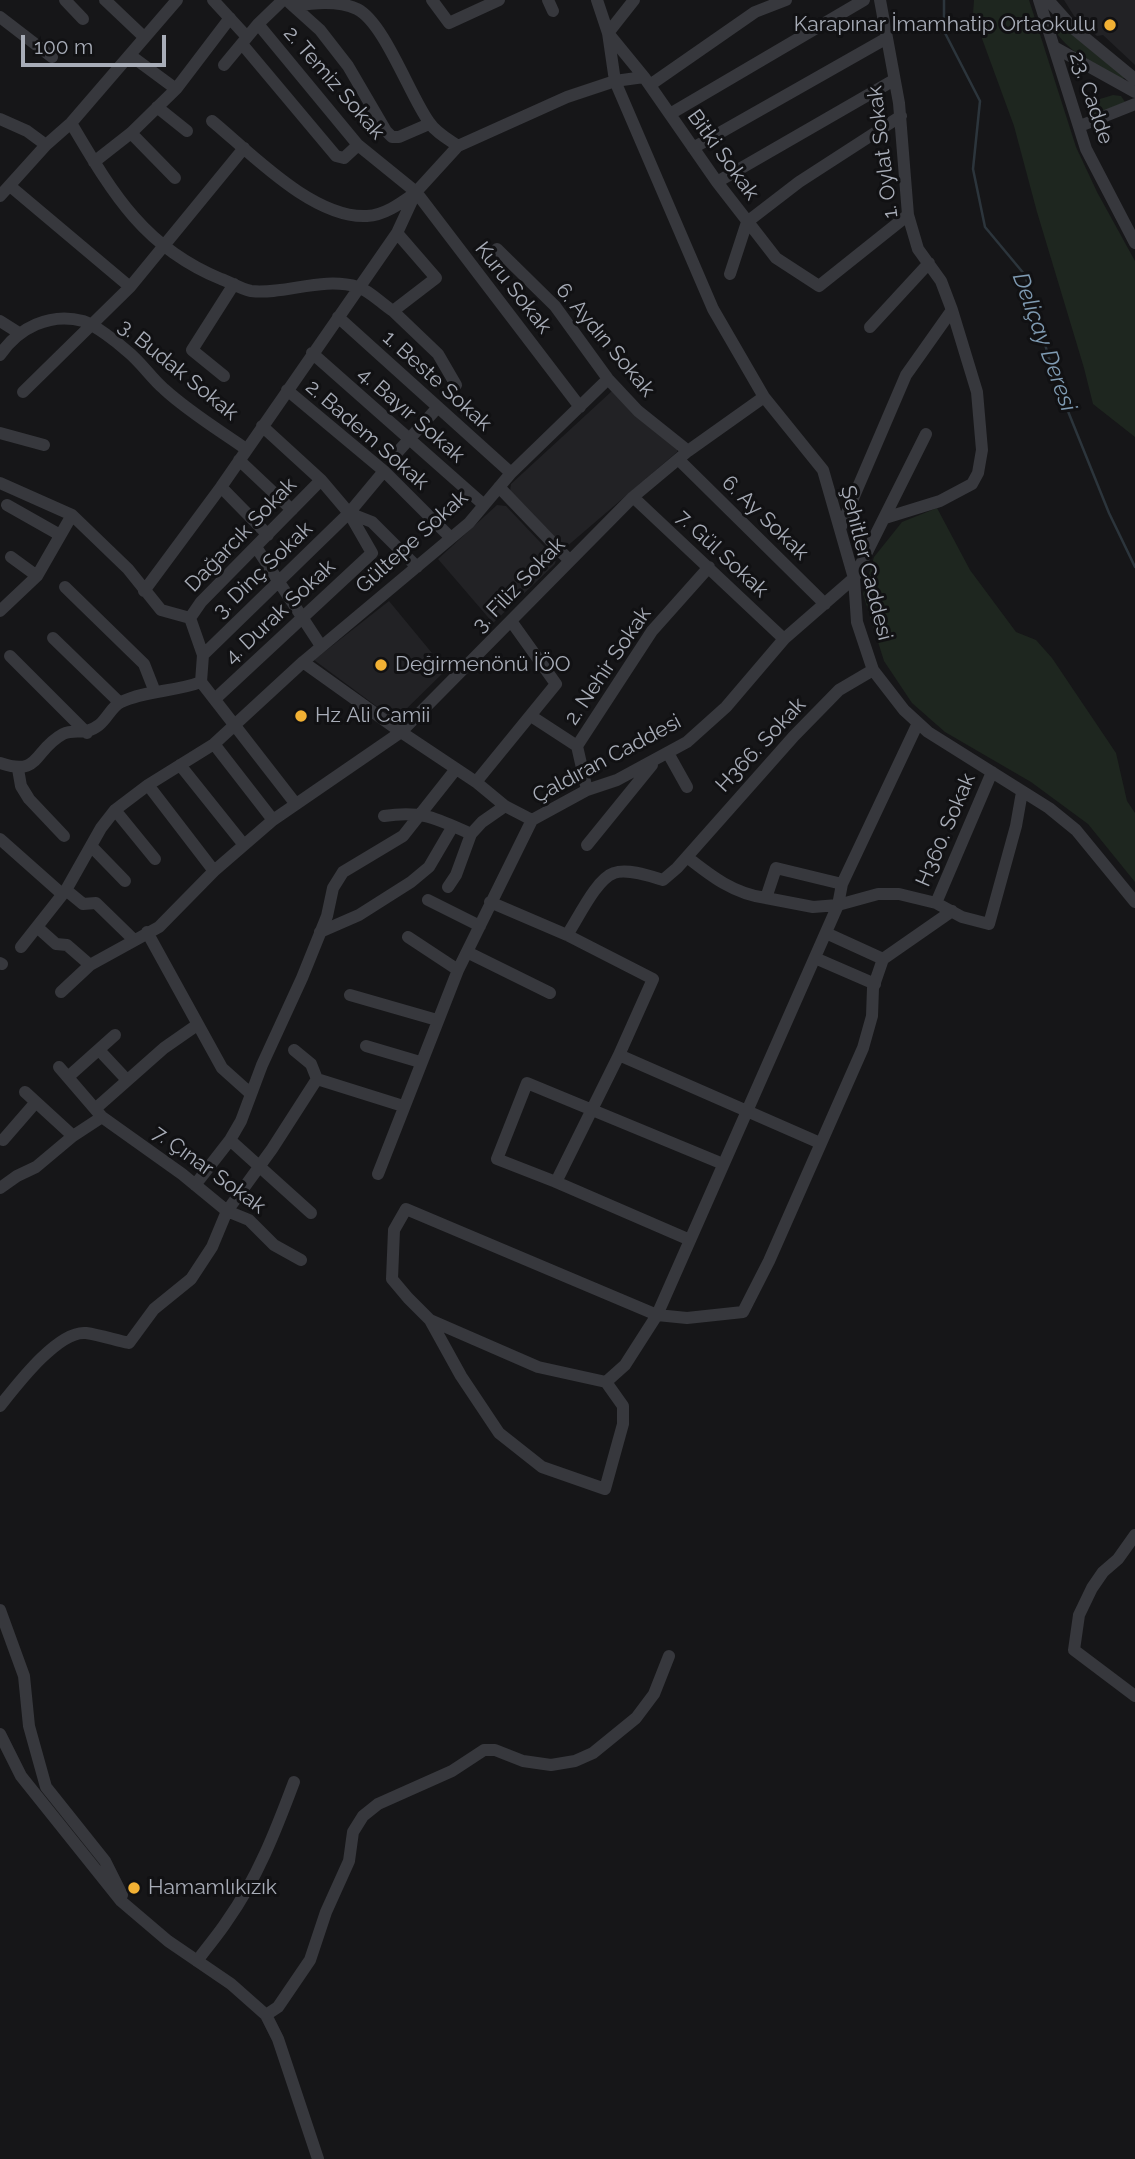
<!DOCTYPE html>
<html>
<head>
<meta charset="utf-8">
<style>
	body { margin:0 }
	#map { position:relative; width:1135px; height:2159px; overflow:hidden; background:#161618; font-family:Raleway,sans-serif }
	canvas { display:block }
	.scale { position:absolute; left:21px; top:35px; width:145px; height:32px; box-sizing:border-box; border:4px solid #a8adb8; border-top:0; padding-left:9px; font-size:21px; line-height:24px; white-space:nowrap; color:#a8adb8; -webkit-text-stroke:5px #111113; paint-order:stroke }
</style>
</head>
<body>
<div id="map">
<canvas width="1135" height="2159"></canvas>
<div class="scale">100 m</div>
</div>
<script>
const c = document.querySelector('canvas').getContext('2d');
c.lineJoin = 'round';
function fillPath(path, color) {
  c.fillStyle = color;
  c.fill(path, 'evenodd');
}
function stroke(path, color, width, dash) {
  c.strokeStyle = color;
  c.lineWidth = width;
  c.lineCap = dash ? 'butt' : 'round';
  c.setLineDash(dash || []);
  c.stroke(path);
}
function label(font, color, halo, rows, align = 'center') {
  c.font = font + ' Raleway,sans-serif';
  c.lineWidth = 6;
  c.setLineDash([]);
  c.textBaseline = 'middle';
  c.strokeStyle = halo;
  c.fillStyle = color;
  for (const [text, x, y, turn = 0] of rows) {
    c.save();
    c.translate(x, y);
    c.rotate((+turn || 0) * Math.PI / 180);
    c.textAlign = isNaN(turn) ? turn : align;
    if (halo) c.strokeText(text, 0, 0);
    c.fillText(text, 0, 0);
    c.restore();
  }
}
const built = new Path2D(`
	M1064,0H1135V65L1103,35L1097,36L1074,16Z
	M612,391L677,448V452L565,548L510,491L511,484Z
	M497,505L506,506L556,559L555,564L493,623L438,559Z
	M389,601L446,670L395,720L314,660Z`);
const green = new Path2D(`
	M974,0H1029L1076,147L1097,192L1135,261V437L1093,404L1084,368L1037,212L1014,126L973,14Z
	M1057,16L1125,76L1122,81C1103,70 1055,46 1053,22Z
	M1113,95L1121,96L1125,102L1094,115L1090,102Z
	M937,508L970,570L1016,632L1036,640L1052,658L1116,753L1127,801L1135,813V882L1088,824L1031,782L945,732L912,703L884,661L863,594L874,557L902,522Z`);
const stream = new Path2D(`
	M944,0V31L980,101L973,169L985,227L1025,275L1055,379L1109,513L1135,567`);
const minor = new Path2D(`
	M65,0L83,19
	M105,0L144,37
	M213,0L247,37
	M432,0L449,23L499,0
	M548,0L553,11
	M597,0L608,33L615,81L713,309L764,397L823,470L854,578L857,622L873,670L904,710L928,732L1049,808L1076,830L1135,902
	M634,0L608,33L644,77L717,182L776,258L819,286L908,215
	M880,0L899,103L908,215L918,249L941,281L952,310L977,392L982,450L978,473L972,484L940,501L885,518
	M1039,0L1086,149L1135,243
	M1048,0L1073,28L1135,79
	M290,3L320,30L348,66L386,131L392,137H399L429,124
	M293,6C313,3 337,0 357,9C384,22 410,96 429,122C436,133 448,139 458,146
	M0,17L52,57
	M258,24L358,145L416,192L580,407
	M242,44L336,156L344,158L358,145
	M1054,47L1135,92
	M130,55L176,89
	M224,65L258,24L283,0
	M650,85L755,12L786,0
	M157,107L187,131
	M670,114L864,0
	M0,119L27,131L46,145
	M212,121C251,153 313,219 367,216C385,215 401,203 415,193
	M71,123C112,192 143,247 221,279C230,282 241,289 251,291C285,295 322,276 358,287C370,291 382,304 393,311L436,278L397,233
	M1080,126L1135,104
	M131,133L175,178
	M693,148L887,38
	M94,162L131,133L176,89L230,18
	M717,182L894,80
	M10,186L130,287
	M0,196L46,145L71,123L177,0
	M497,249L555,306L608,379L638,411L688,451
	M730,274L747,222L799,182L901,116
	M393,311L438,354L456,385
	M338,317L511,473
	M0,321L19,333
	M870,327L929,263
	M312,353L484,505
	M0,355C18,328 50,312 83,321C95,325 117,342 127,351C141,362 151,378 164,389C189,412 219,430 246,449
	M224,376L192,350L234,284
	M287,390L384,471L451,538
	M23,392L130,287L244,148
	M0,433L44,445
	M395,455L438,407
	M239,460L292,510
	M679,460L825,604
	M0,483L72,515L128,569L161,610L190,618
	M221,487L268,535
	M499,487L569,560
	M633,497L784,639
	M7,505L60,535
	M349,513L372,522L417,567
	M840,529L906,375L952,310
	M256,547L321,646
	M11,557L37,576
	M65,587L144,664L155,692
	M144,591L221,487L397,233L416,192L458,146L567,97L615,81L644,77
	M0,611L37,576L72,515
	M190,618L201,602L321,480
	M511,621L556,684L476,782L505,806L532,820
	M53,638L119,702
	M203,655L349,513L384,471
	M10,656L87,733
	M303,662L401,732L633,497L688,451L764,397
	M201,682L295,803
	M215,699L372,553L349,513L321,480L262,426
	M531,716L577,746L652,631L709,567
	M214,744L273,820
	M577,746L587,790
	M668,753L687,787
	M0,763C41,777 33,750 63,734C75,728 85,736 99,725C107,719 112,706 121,702C146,690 175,692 201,682L203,655L190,618
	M180,765L244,845
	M18,769L21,786L29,799L64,836
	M148,785L214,871
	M115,810L155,859
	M384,816C423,810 437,819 471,834L482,822L505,806
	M0,839L62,894
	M587,845L652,765
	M92,847L125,881
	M687,857C711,876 734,894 766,898L776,868L842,884L918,723
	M842,884L838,905L657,1315L625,1365L606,1382L538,1367L430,1320L408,1298L392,1279L394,1230L406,1209L657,1315L687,1318L743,1312L769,1261L863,1048L872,1016L873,988L883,959L952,911
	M448,887L456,875L471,834
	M66,890L83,904L96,903L133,939
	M766,898L813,907L838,905L878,894H899L936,903L962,917L989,924L1016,826L1022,792
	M428,900L480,926
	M490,902L567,935L653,979L619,1055L820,1143
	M936,903L992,772
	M37,927L56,944L67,945L90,965
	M147,932L222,1068L251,1094
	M320,932L359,915L411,882L429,867L453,826
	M826,933L883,959
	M567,935C578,919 596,879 614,873C627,868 650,876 663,880L677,868L794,736L839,690L873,670
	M408,937L458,970
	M21,947L66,890L101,828L115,810L148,785L214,744L303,662L469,523L511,473L608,379
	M467,952L550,993
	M815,958L875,984
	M0,963L2,964
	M61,992L90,965L159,927L214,871L273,820L401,732L476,782
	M350,995L437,1020
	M366,1046L420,1062
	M99,1050L127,1080
	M294,1050L311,1064L317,1079
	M619,1055L556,1182L690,1240
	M59,1067L102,1117L182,1174L227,1211L249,1220L274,1245L301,1260
	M68,1077L115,1035
	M317,1079L403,1106
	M25,1092L73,1136
	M95,1109L164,1048L197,1025
	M3,1140L36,1102
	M230,1140L311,1213
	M378,1174L458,970L532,820L587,790L617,780L687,742L726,707L784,639L854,578L926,434
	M556,1182L497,1159L527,1083L723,1164
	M195,1185L230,1140L241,1121L262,1065L302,978L327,916L333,888L343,872L403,836L456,769
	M0,1188L17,1176L36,1167L73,1136L102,1117
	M430,1320L461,1376L499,1433L542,1467L605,1489L623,1424V1406L606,1382
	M0,1406C16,1386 58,1330 86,1333C100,1335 115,1340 129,1343L154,1309L191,1279L212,1247L227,1211L272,1149L317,1079
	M1135,1535L1118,1559L1103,1572L1092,1588L1079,1615L1074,1650L1135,1696
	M0,1610L24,1676L29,1726L46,1787L105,1861L122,1895
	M0,1734L21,1776L121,1901L168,1941L231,1984L266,2015L278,2039L318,2159
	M197,1961C207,1947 218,1935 227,1921C257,1879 276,1830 294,1782
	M266,2015L278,2007L310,1960L326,1912L349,1861L353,1832L363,1816L378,1804L452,1771L484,1750H495L523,1761L551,1765L575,1761L593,1753L636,1718L654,1694L669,1656`);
const markers = [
	[1110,25,7,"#f2b134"],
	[381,665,7,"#f2b134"],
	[301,716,7,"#f2b134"],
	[134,1888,7,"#f2b134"]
];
const poiNames = [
	["Karapınar İmamhatip Ortaokulu",1096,25,"right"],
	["Değirmenönü İÖO",395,665],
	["Hz Ali Camii",315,716],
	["Hamamlıkızık",148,1888]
];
const streetNames = [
	["2. Temiz Sokak",334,83,49],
	["23. Cadde",1091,98,71],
	["1. Oylat Sokak",883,152,-97],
	["Bitki Sokak",723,155,54],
	["Kuru Sokak",513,288,52],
	["6. Aydın Sokak",605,340,50],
	["3. Budak Sokak",178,370,39],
	["1. Beste Sokak",437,381,42],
	["4. Bayır Sokak",411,415,41],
	["2. Badem Sokak",367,435,41],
	["6. Ay Sokak",765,518,44],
	["Dağarcık Sokak",241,535,-46],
	["Gültepe Sokak",412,542,-42],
	["7. Gül Sokak",722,554,43],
	["Şehitler Caddesi",866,563,76],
	["3. Dinç Sokak",263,570,-44],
	["3. Filiz Sokak",519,585,-46],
	["4. Durak Sokak",280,612,-43],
	["2. Nehir Sokak",608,666,-56],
	["H366. Sokak",761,745,-47],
	["Çaldıran Caddesi",607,759,-28],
	["H360. Sokak",946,830,-67],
	["7. Çınar Sokak",209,1170,36]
];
const waterNames = [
	["Deliçay Deresi",1044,342,70]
];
fillPath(built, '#222225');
fillPath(green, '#1e261f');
stroke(stream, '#2c353c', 2.5);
stroke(minor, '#37383d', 12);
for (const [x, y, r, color] of markers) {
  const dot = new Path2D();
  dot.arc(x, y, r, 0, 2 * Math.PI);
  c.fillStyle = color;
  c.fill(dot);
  stroke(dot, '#111113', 2.5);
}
label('21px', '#a8adb8', '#111113', poiNames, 'left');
label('21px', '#a8adb8', '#111113', streetNames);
label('italic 23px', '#7f9bb3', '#111113', waterNames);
</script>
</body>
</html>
